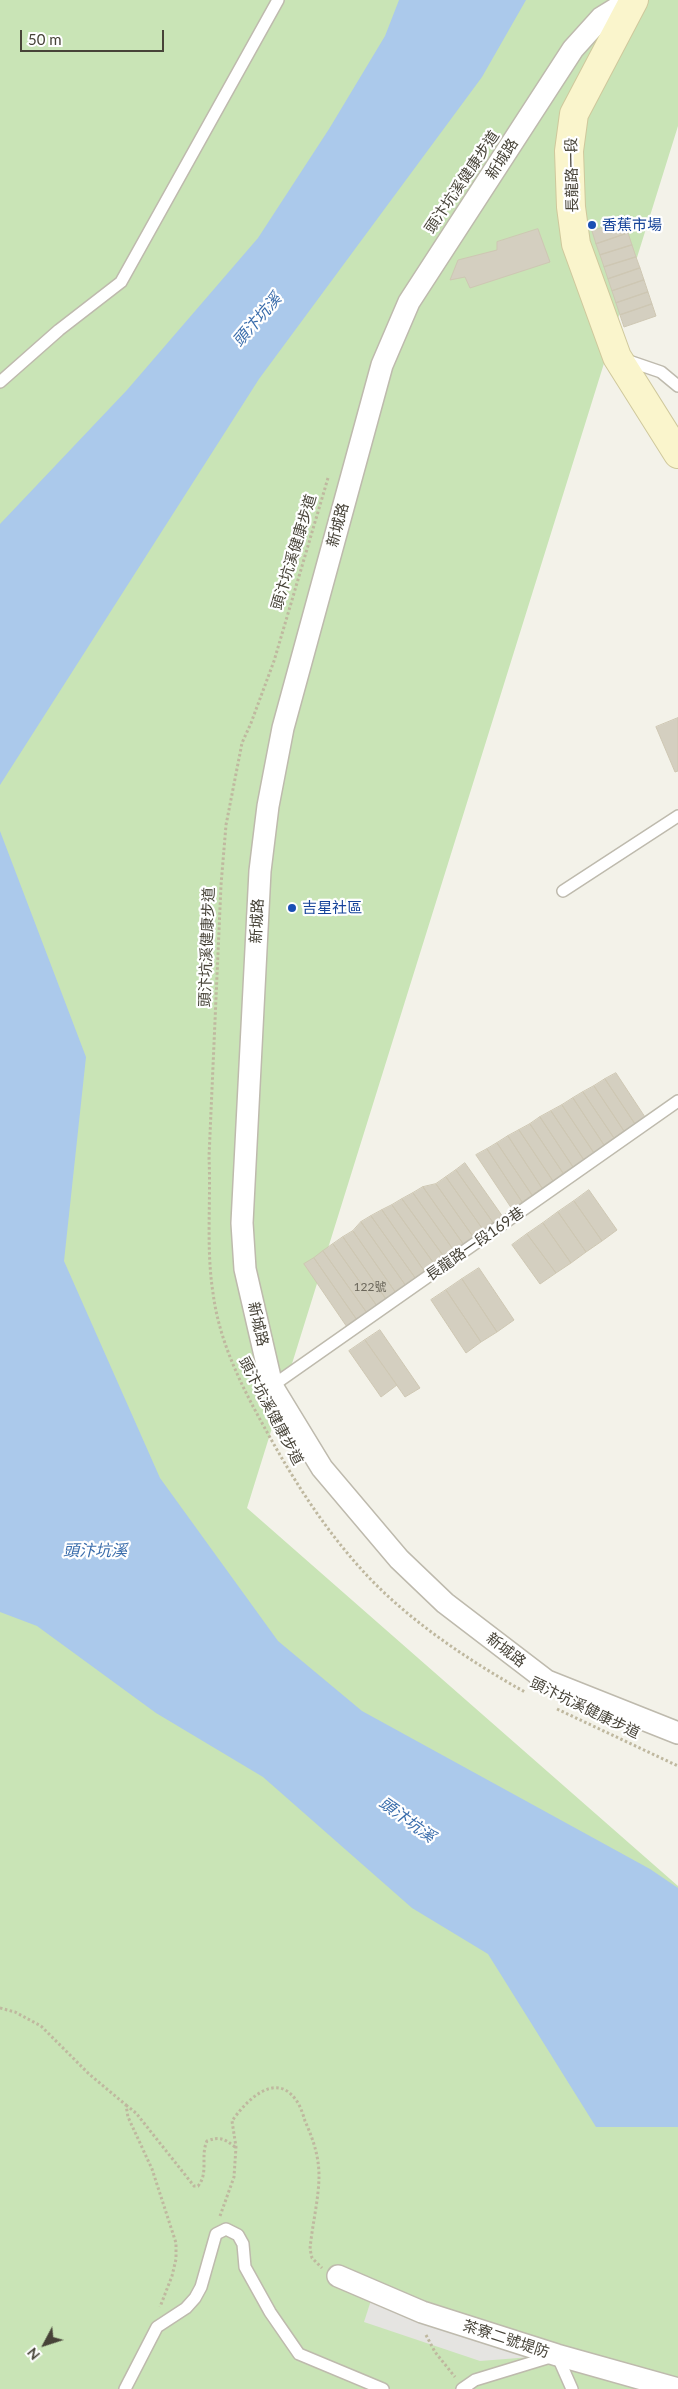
<!DOCTYPE html>
<html>
<head>
<meta charset="utf-8">
<style>
	body { margin:0 }
	#map { position:relative; width:678px; height:2389px; overflow:hidden; background:#f3f2e9; font-family:Lato,sans-serif }
	canvas { display:block }
	.north { position:absolute; left:20px; top:2319px; width:50px; height:50px; -webkit-text-stroke:4px #fff; paint-order:stroke; rotate:230deg; font-size:14px; font-weight:700; line-height:20px; text-align:center; color:#474338 }
	.north::after { content:''; display:block; margin:auto; width:18px; height:22px; background:#474338; clip-path:polygon(50% 0,100% 100%,50% 72%,0 100%) }
	.scale { position:absolute; left:20px; top:30px; width:144px; height:22px; box-sizing:border-box; border:2px solid #474338; border-top:0; padding-left:6px; font-size:15px; line-height:18px; white-space:nowrap; color:#474338; -webkit-text-stroke:4px #fff; paint-order:stroke }
</style>
</head>
<body>
<div id="map">
<canvas width="678" height="2389"></canvas>
<div class="north">N</div>
<div class="scale">50 m</div>
</div>
<script>
const c = document.querySelector('canvas').getContext('2d');
c.lineJoin = 'round';
function fillPath(path, color) {
  c.fillStyle = color;
  c.fill(path, 'evenodd');
}
function stroke(path, color, width, dash) {
  c.strokeStyle = color;
  c.lineWidth = width;
  c.lineCap = dash ? 'butt' : 'round';
  c.setLineDash(dash || []);
  c.stroke(path);
}
function label(font, color, halo, rows, align = 'center') {
  c.font = font + ' Lato,"Noto Sans TC",sans-serif';
  c.lineWidth = 4.5;
  c.setLineDash([]);
  c.textBaseline = 'middle';
  c.strokeStyle = halo;
  c.fillStyle = color;
  for (const [text, x, y, turn = 0] of rows) {
    c.save();
    c.translate(x, y);
    c.rotate((+turn || 0) * Math.PI / 180);
    c.textAlign = isNaN(turn) ? turn : align;
    if (halo) c.strokeText(text, 0, 0);
    c.fillText(text, 0, 0);
    c.restore();
  }
}
const green = new Path2D(`
	M0,0H678V126L247,1508L678,1886V2389H0Z`);
const parking = new Path2D(`
	M374,2291L557,2355L480,2361L364,2322Z`);
const water = new Path2D(`
	M399,0H526L482,77L259,379L0,785V524L127,390L258,238L329,129L385,36Z
	M0,831L86,1057L64,1261L160,1478L278,1641L362,1711L650,1869L678,1888V2127H596L488,1954L412,1908L263,1777L156,1713L37,1626L0,1612Z`);
const building = new Path2D(`
	M624,221L628,233L596,244L592,231Z
	M538,229L550,262L470,288L465,277L450,280L458,260L497,250V242Z
	M628,233L632,245L600,255L596,244Z
	M632,245L636,257L604,267L600,255Z
	M636,257L640,268L608,279L604,267Z
	M640,268L644,280L612,291L608,279Z
	M644,280L648,292L616,303L612,291Z
	M648,292L652,304L620,315L616,303Z
	M652,304L656,316L624,327L620,315Z
	M678,718V771L675,772L656,727Z
	M616,1073L645,1117L635,1124L605,1079Z
	M605,1079L635,1124L624,1131L594,1086Z
	M594,1086L624,1131L614,1138L583,1092Z
	M583,1092L614,1138L604,1145L573,1098Z
	M573,1098L604,1145L594,1153L562,1105Z
	M562,1105L594,1153L584,1160L551,1111Z
	M551,1111L584,1160L573,1167L540,1117Z
	M540,1117L573,1167L563,1173L530,1124Z
	M530,1124L563,1173L553,1181L519,1130Z
	M519,1130L553,1181L542,1188L508,1136Z
	M508,1136L542,1188L532,1195L497,1143Z
	M497,1143L532,1195L522,1202L487,1149Z
	M487,1149L522,1202L512,1209L476,1155Z
	M465,1163L503,1217L494,1224L456,1170Z
	M456,1170L494,1224L484,1231L446,1177Z
	M446,1177L484,1231L474,1238L436,1184Z
	M436,1184L474,1238L464,1245L423,1187Z
	M423,1187L464,1245L455,1252L413,1193Z
	M589,1190L617,1230L602,1241L574,1201Z
	M413,1193L455,1252L445,1258L402,1199Z
	M402,1199L445,1258L435,1265L392,1205Z
	M574,1201L602,1241L586,1252L558,1212Z
	M392,1205L435,1265L425,1272L382,1210Z
	M382,1210L425,1272L416,1279L371,1216Z
	M558,1212L586,1252L571,1263L543,1223Z
	M371,1216L416,1279L406,1286L361,1222Z
	M361,1222L406,1286L396,1293L353,1231Z
	M543,1223L571,1263L556,1273L527,1234Z
	M353,1231L396,1293L386,1299L343,1237Z
	M527,1234L556,1273L540,1284L512,1245Z
	M343,1237L386,1299L377,1306L333,1244Z
	M333,1244L377,1306L367,1313L323,1251Z
	M323,1251L367,1313L357,1320L314,1258Z
	M314,1258L357,1320L347,1327L304,1264Z
	M479,1268L514,1320L497,1332L462,1279Z
	M462,1279L497,1332L481,1342L446,1290Z
	M446,1290L481,1342L466,1353L431,1300Z
	M380,1330L420,1388L405,1397L365,1340Z
	M365,1340L397,1385L381,1397L349,1351Z`);
const path = new Path2D(`
	M328,478L274,661L251,723L242,743L226,825L221,885L209,1157C211,1202 206,1249 213,1293C219,1340 240,1383 262,1423C291,1476 322,1526 362,1570C405,1618 469,1661 525,1692
	M557,1709L678,1766
	M0,2008L15,2012L41,2026L89,2074L126,2105L128,2117L152,2169L176,2243V2259L172,2276L160,2307
	M126,2105L136,2113L194,2186H198C209,2173 200,2156 207,2141C220,2136 225,2139 235,2147
	M220,2216L234,2177L236,2147L232,2121C245,2102 275,2070 296,2100C300,2105 303,2114 305,2121C313,2139 319,2156 319,2176C319,2198 312,2226 310,2249L312,2258L322,2268
	M426,2335L435,2352L455,2377`);
const lane = new Path2D(`
	M623,359L661,372L678,386
	M0,382L59,330L121,282L278,0
	M563,891L678,816
	M272,1386L678,1101
	M125,2389L157,2327L186,2308L195,2298L201,2287L216,2234L226,2229L238,2235L243,2244L245,2267L270,2312L299,2354L383,2389
	M462,2389L475,2380L557,2355L572,2389`);
const street = new Path2D(`
	M630,0L601,18L573,49L409,302L382,365L283,728L268,806L260,871L242,1223L245,1269L272,1386L322,1468L399,1559L445,1603L547,1681L678,1733
	M338,2276L422,2312L557,2355L678,2389`);
const secondary = new Path2D(`
	M634,0L574,114L569,151L571,207L576,244L617,357L678,454`);
const markers = [
	[592,225,5,"#1a4fb4"],
	[292,908,5,"#1a4fb4"]
];
const numberNames = [
	["122號",370,1287]
];
const streetNames = [
	["新城路",502,159,-57],
	["長龍路一段",572,175,-91],
	["頭汴坑溪健康步道",462,182,-56],
	["新城路",338,525,-75],
	["頭汴坑溪健康步道",294,552,-73],
	["新城路",257,921,-87],
	["頭汴坑溪健康步道",207,947,-88],
	["長龍路一段169巷",475,1244,-35],
	["新城路",258,1324,77],
	["頭汴坑溪健康步道",271,1411,62],
	["新城路",506,1650,38],
	["頭汴坑溪健康步道",585,1708,26],
	["茶寮二號堤防",506,2339,18]
];
const transitNames = [
	["香蕉市場",602,225],
	["吉星社區",302,908]
];
const waterNames = [
	["頭汴坑溪",257,320,-49],
	["頭汴坑溪",95,1551],
	["頭汴坑溪",407,1820,36]
];
fillPath(green, '#c9e4b6');
fillPath(parking, '#e5e4e1');
fillPath(water, '#abc9eb');
fillPath(building, '#d4cfc0');
stroke(building, '#cec7b3', 1);
stroke(lane, '#bebaad', 14);
stroke(street, '#bebaad', 24);
stroke(secondary, '#cfc89c', 30);
stroke(path, '#bfb89f', 3, [2.5, 2.5]);
stroke(lane, '#fff', 11);
stroke(street, '#fff', 21);
stroke(secondary, '#faf5cc', 28);
for (const [x, y, r, color] of markers) {
  const dot = new Path2D();
  dot.arc(x, y, r, 0, 2 * Math.PI);
  c.fillStyle = color;
  c.fill(dot);
  stroke(dot, '#fff', 2);
}
label('12px', '#6a665a', null, numberNames);
label('15px', '#474338', '#fff', streetNames);
label('15px', '#164399', '#fff', transitNames, 'left');
label('italic 16px', '#396cab', '#fff', waterNames);
</script>
</body>
</html>
